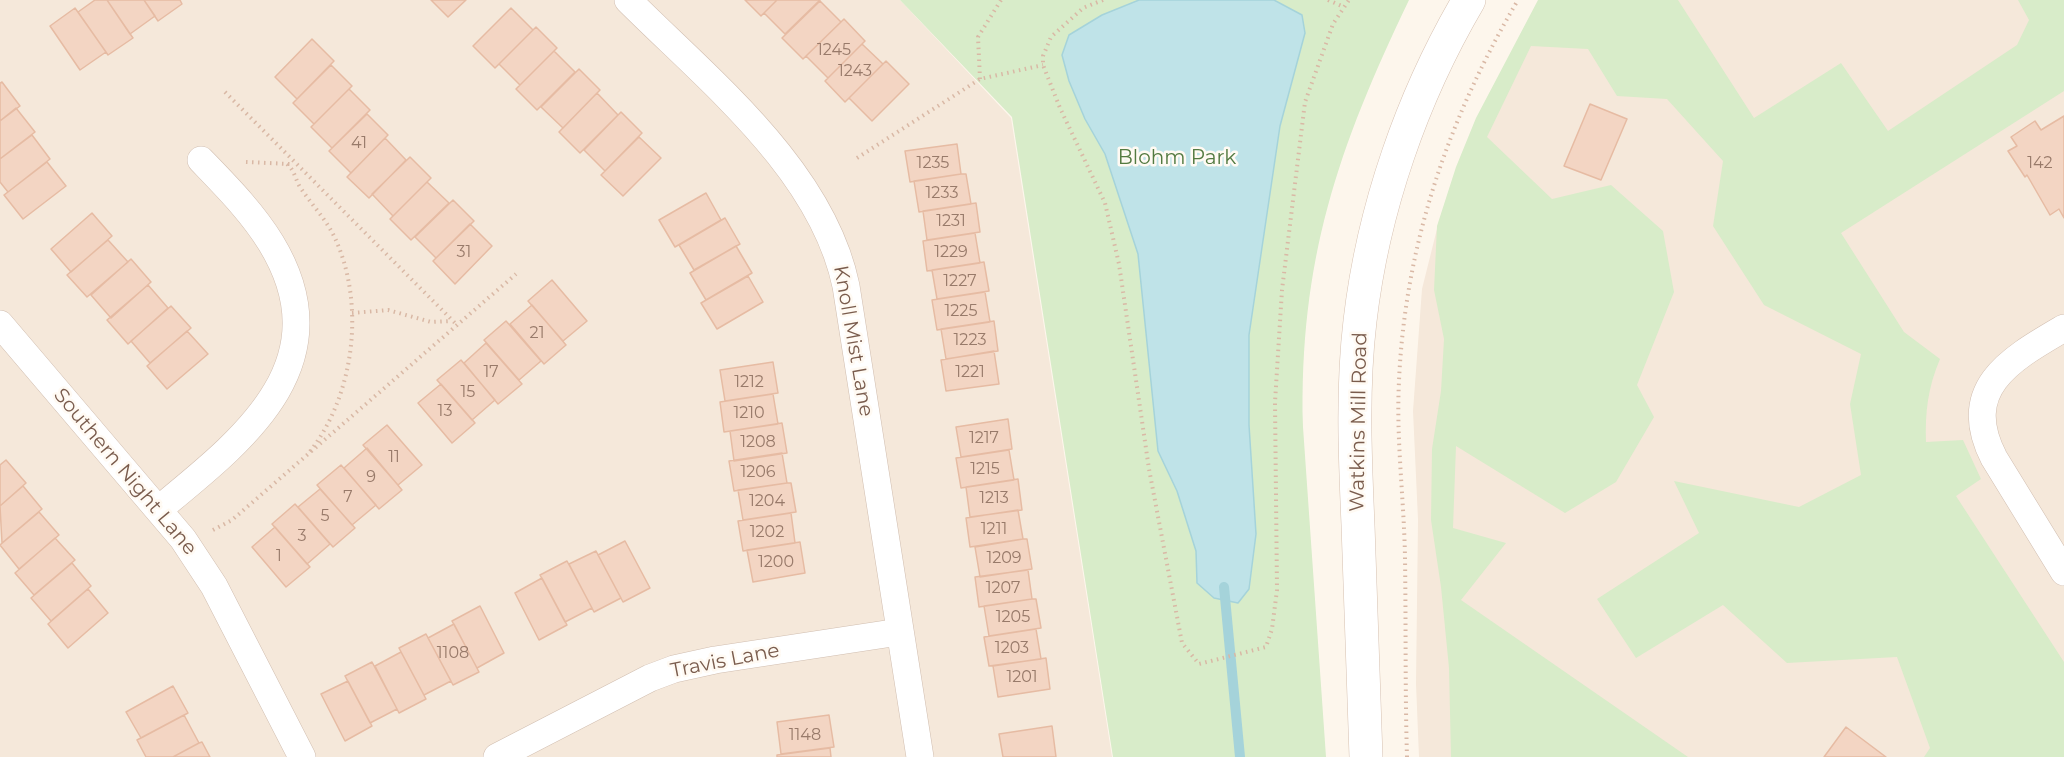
<!DOCTYPE html>
<html>
<head>
<meta charset="utf-8">
<style>
	body { margin:0 }
	canvas { display:block; background:#fdf6ec }
</style>
</head>
<body>
<canvas width="2064" height="757"></canvas>
<script>
const c = document.querySelector('canvas').getContext('2d');
c.lineJoin = 'round';
function fillPath(path, color) {
  c.fillStyle = color;
  c.fill(path, 'evenodd');
}
function stroke(path, color, width, dash) {
  c.strokeStyle = color;
  c.lineWidth = width;
  c.lineCap = dash ? 'butt' : 'round';
  c.setLineDash(dash || []);
  c.stroke(path);
}
function label(font, color, halo, rows, align = 'center') {
  c.font = font + ' Montserrat,sans-serif';
  c.lineWidth = 5;
  c.setLineDash([]);
  c.textBaseline = 'middle';
  c.strokeStyle = halo;
  c.fillStyle = color;
  for (const [text, x, y, turn = 0] of rows) {
    c.save();
    c.translate(x, y);
    c.rotate((+turn || 0) * Math.PI / 180);
    c.textAlign = isNaN(turn) ? turn : align;
    if (halo) c.strokeText(text, 0, 0);
    c.fillText(text, 0, 0);
    c.restore();
  }
}
const residential = new Path2D(`
	M0,0H900L1011,118L1112,757H0Z
	M1540,0H2064V757H1419L1416,684L1418,520L1413,411L1422,289L1438,225Z`);
const green = new Path2D(`
	M900,0H1409C1338,148 1299,260 1303,427L1326,757H1113L1012,117Z
	M1538,0H1678L1754,118L1841,63L1888,131L2017,45L2029,20L2018,0H2064V91L1841,233L1904,332L1940,359C1928,387 1925,412 1926,442L1963,440L1981,479L1956,496L2064,662V757H1924L1930,748L1897,657L1787,663L1723,605L1636,658L1597,599L1699,533L1674,481L1799,507L1861,475L1850,404L1861,354L1764,305L1713,226L1723,161L1667,99L1617,96L1588,49L1531,46L1487,137L1552,199L1611,185L1663,231L1674,292L1637,385L1654,417L1616,482L1565,513L1456,446L1453,528L1506,543L1461,600L1688,757H1451L1449,668L1441,587L1431,520L1432,449L1441,391L1444,339L1434,290L1437,226L1456,167L1476,118Z`);
const water = new Path2D(`
	M1139,0H1274L1302,15L1305,33L1280,126L1249,335V425L1256,534L1249,589L1238,603L1214,598L1197,583L1196,551L1177,491L1158,451L1138,254L1105,154L1085,119L1069,81L1062,55L1069,35L1102,15Z`);
const stream = new Path2D(`
	M1224,587L1240,757`);
const building = new Path2D(`
	M95,0H107L133,38L108,55L78,12Z
	M107,0H144L155,16L130,34Z
	M144,0H180L182,4L158,21Z
	M431,0H466L448,17Z
	M745,0H777L761,16Z
	M777,0H820L785,34L764,13Z
	M820,1L841,22L803,59L782,38Z
	M75,8L106,52L80,70L50,26Z
	M511,8L533,30L495,68L473,46Z
	M844,19L865,41L828,78L806,56Z
	M536,27L557,48L520,85L499,64Z
	M312,39L334,61L297,99L275,77Z
	M862,44L883,64L845,102L825,81Z
	M554,51L575,72L537,110L516,89Z
	M886,61L909,84L872,121L849,98Z
	M331,65L352,86L314,124L293,103Z
	M579,69L600,90L563,128L541,107Z
	M2,82L20,106L0,121V83Z
	M349,89L370,110L332,148L311,127Z
	M597,93L618,115L580,153L559,132Z
	M1590,104L1627,119L1601,180L1564,166Z
	M16,108L35,132L0,159V121Z
	M621,112L642,133L605,171L584,150Z
	M367,114L388,135L351,173L329,151Z
	M2064,116V218L2059,209L2050,215L2027,175L2025,177L2008,151L2017,146L2011,137L2035,121L2041,130Z
	M32,135L50,159L8,192L0,182V159Z
	M639,137L661,158L623,196L601,175Z
	M385,138L406,160L369,198L347,177Z
	M957,144L961,174L910,182L905,151Z
	M410,157L431,178L393,216L372,194Z
	M47,162L66,186L23,219L4,195Z
	M961,174H966L971,204L919,212L914,181Z
	M427,182L449,203L411,240L390,219Z
	M706,193L721,220L675,247L659,220Z
	M453,200L474,221L436,258L415,237Z
	M976,203L980,232L927,240L923,211Z
	M92,213L112,236L71,272L51,249Z
	M725,218L740,244L694,270L679,245Z
	M470,224L492,246L455,284L433,261Z
	M975,233L980,263L927,271L923,241Z
	M108,240L128,262L87,297L67,275Z
	M736,246L752,273L706,300L690,273Z
	M131,259L151,282L111,318L91,295Z
	M984,262L989,291L937,299L932,270Z
	M748,276L763,302L717,329L701,303Z
	M552,280L587,321L563,341L528,301Z
	M148,285L168,308L128,344L107,320Z
	M985,292L990,322L937,330L932,300Z
	M532,305L566,345L544,364L510,324Z
	M171,306L191,328L150,363L131,341Z
	M506,321L541,361L519,380L484,340Z
	M994,321L998,351L946,359L941,329Z
	M187,331L208,354L167,389L147,366Z
	M486,343L522,384L498,404L464,363Z
	M994,351L999,384L946,391L941,360Z
	M461,360L495,400L472,420L437,380Z
	M773,362L778,393L725,401L720,370Z
	M441,384L475,423L452,443L418,403Z
	M773,394L778,424L724,432L720,402Z
	M1008,419L1012,449L961,457L956,427Z
	M782,423L787,453L734,461L730,431Z
	M387,425L422,465L398,485L363,445Z
	M367,448L402,490L379,509L344,468Z
	M1009,450L1014,480L961,488L956,458Z
	M782,453L787,483L734,491L729,461Z
	M6,460L26,483L0,506V465Z
	M341,465L376,505L352,525L317,485Z
	M1018,479L1022,510L970,517L966,487Z
	M787,483H791L796,512L743,520L738,490Z
	M23,486L42,509L2,543L0,506Z
	M320,489L355,528L333,547L298,507Z
	M295,504L330,544L307,564L272,524Z
	M1018,510L1023,539L970,547L966,518Z
	M39,512L59,535L19,569L0,545Z
	M791,513L795,543L743,551L738,521Z
	M275,527L310,567L286,587L252,547Z
	M55,538L75,560L34,595L15,573Z
	M1023,539H1027L1032,569L980,577L975,547Z
	M625,541L650,588L623,602L598,555Z
	M800,542L805,573L753,582L747,550Z
	M596,551L621,598L594,612L569,564Z
	M567,561L592,608L565,622L540,575Z
	M72,563L91,586L51,621L31,598Z
	M1028,570L1032,599L979,607L975,577Z
	M542,578L567,625L539,640L515,593Z
	M88,589L108,613L68,648L48,624Z
	M1032,599H1036L1041,628L989,636L984,606Z
	M480,606L504,653L477,668L452,621Z
	M454,624L479,672L453,685L428,638Z
	M1036,629L1041,659L989,666L984,637Z
	M426,634L451,681L424,695L399,648Z
	M401,652L426,699L399,713L375,666Z
	M1046,658L1050,689L998,697L993,666Z
	M372,662L397,709L370,723L345,676Z
	M348,681L372,726L345,741L321,694Z
	M173,686L188,713L141,738L126,712Z
	M184,715L199,743L173,757H146L137,740Z
	M829,715L834,747L781,754L777,722Z
	M1052,726L1056,757H1003L999,734Z
	M1846,727L1886,757H1824Z
	M202,742L210,757H173L199,743Z
	M830,748L831,757H777V755Z`);
const path = new Path2D(`
	M1103,0L1083,8L1051,37L1043,56V65L1060,108L1105,203L1119,264L1149,469L1182,643L1199,664L1266,647L1272,629L1277,590L1275,402L1282,290L1305,102L1333,24L1349,0
	M1328,0L1344,7
	M980,79L978,37L1001,0
	M225,92L458,326
	M857,158L980,79L1043,65
	M246,162L290,164
	M287,164C295,171 295,179 300,187C311,204 325,218 334,236C366,303 355,396 308,454
	M352,313L388,310L431,322L452,321
	M213,530L232,520L516,274
	M1407,757C1405,691 1406,624 1405,558C1404,498 1396,440 1399,381C1405,244 1449,117 1518,0`);
const street = new Path2D(`
	M628,0C709,81 822,170 846,286L920,757
	M0,324L183,539L214,586L302,757
	M2064,328C2011,359 1958,388 1994,458L2064,572
	M159,509C243,440 344,363 271,243C252,212 226,186 201,160
	M497,757L650,678L674,669L715,660L899,632`);
const secondary = new Path2D(`
	M1366,757C1363,680 1361,602 1358,525C1355,457 1352,388 1360,321C1373,209 1412,97 1469,0`);
const numberNames = [
	["1245",834,50],
	["1243",855,71],
	["41",359,143],
	["1235",933,163],
	["142",2040,163],
	["1233",942,193],
	["1231",951,221],
	["31",464,252],
	["1229",951,252],
	["1227",960,281],
	["1225",961,311],
	["21",537,333],
	["1223",970,340],
	["17",491,372],
	["1221",970,372],
	["1212",749,382],
	["15",468,392],
	["13",445,411],
	["1210",749,413],
	["1217",984,438],
	["1208",758,442],
	["11",394,457],
	["1215",985,469],
	["1206",758,472],
	["9",371,477],
	["7",348,497],
	["1213",994,498],
	["1204",767,501],
	["5",325,516],
	["1211",994,529],
	["1202",767,532],
	["3",302,536],
	["1",279,556],
	["1209",1004,558],
	["1200",776,562],
	["1207",1003,588],
	["1205",1013,617],
	["1203",1012,648],
	["1108",453,653],
	["1201",1022,677],
	["1148",805,735]
];
const parkNames = [
	["Blohm Park",1177,158]
];
const streetNames = [
	["Knoll Mist Lane",853,341,80],
	["Watkins Mill Road",1359,422,-89],
	["Southern Night Lane",125,472,50],
	["Travis Lane",725,661,-11]
];
fillPath(residential, '#f5e8da');
fillPath(green, '#d8ecc9');
fillPath(water, '#bfe3e8');
stroke(water, '#a5d3da', 1.5);
stroke(stream, '#a5d3da', 10);
fillPath(building, '#f3d5c3');
stroke(building, '#e6bba3', 1.5);
stroke(street, '#d1beb0', 28);
stroke(secondary, '#d6c0b0', 34);
stroke(path, '#d9b8a5', 4, [1.5, 4.5]);
stroke(street, '#fff', 27);
stroke(secondary, '#fff', 33);
label('16px', '#987a6a', null, numberNames);
label('20px', '#537a41', '#fffaf3', parkNames);
label('20px', '#7a5c4d', '#fffaf3', streetNames);
</script>
</body>
</html>
